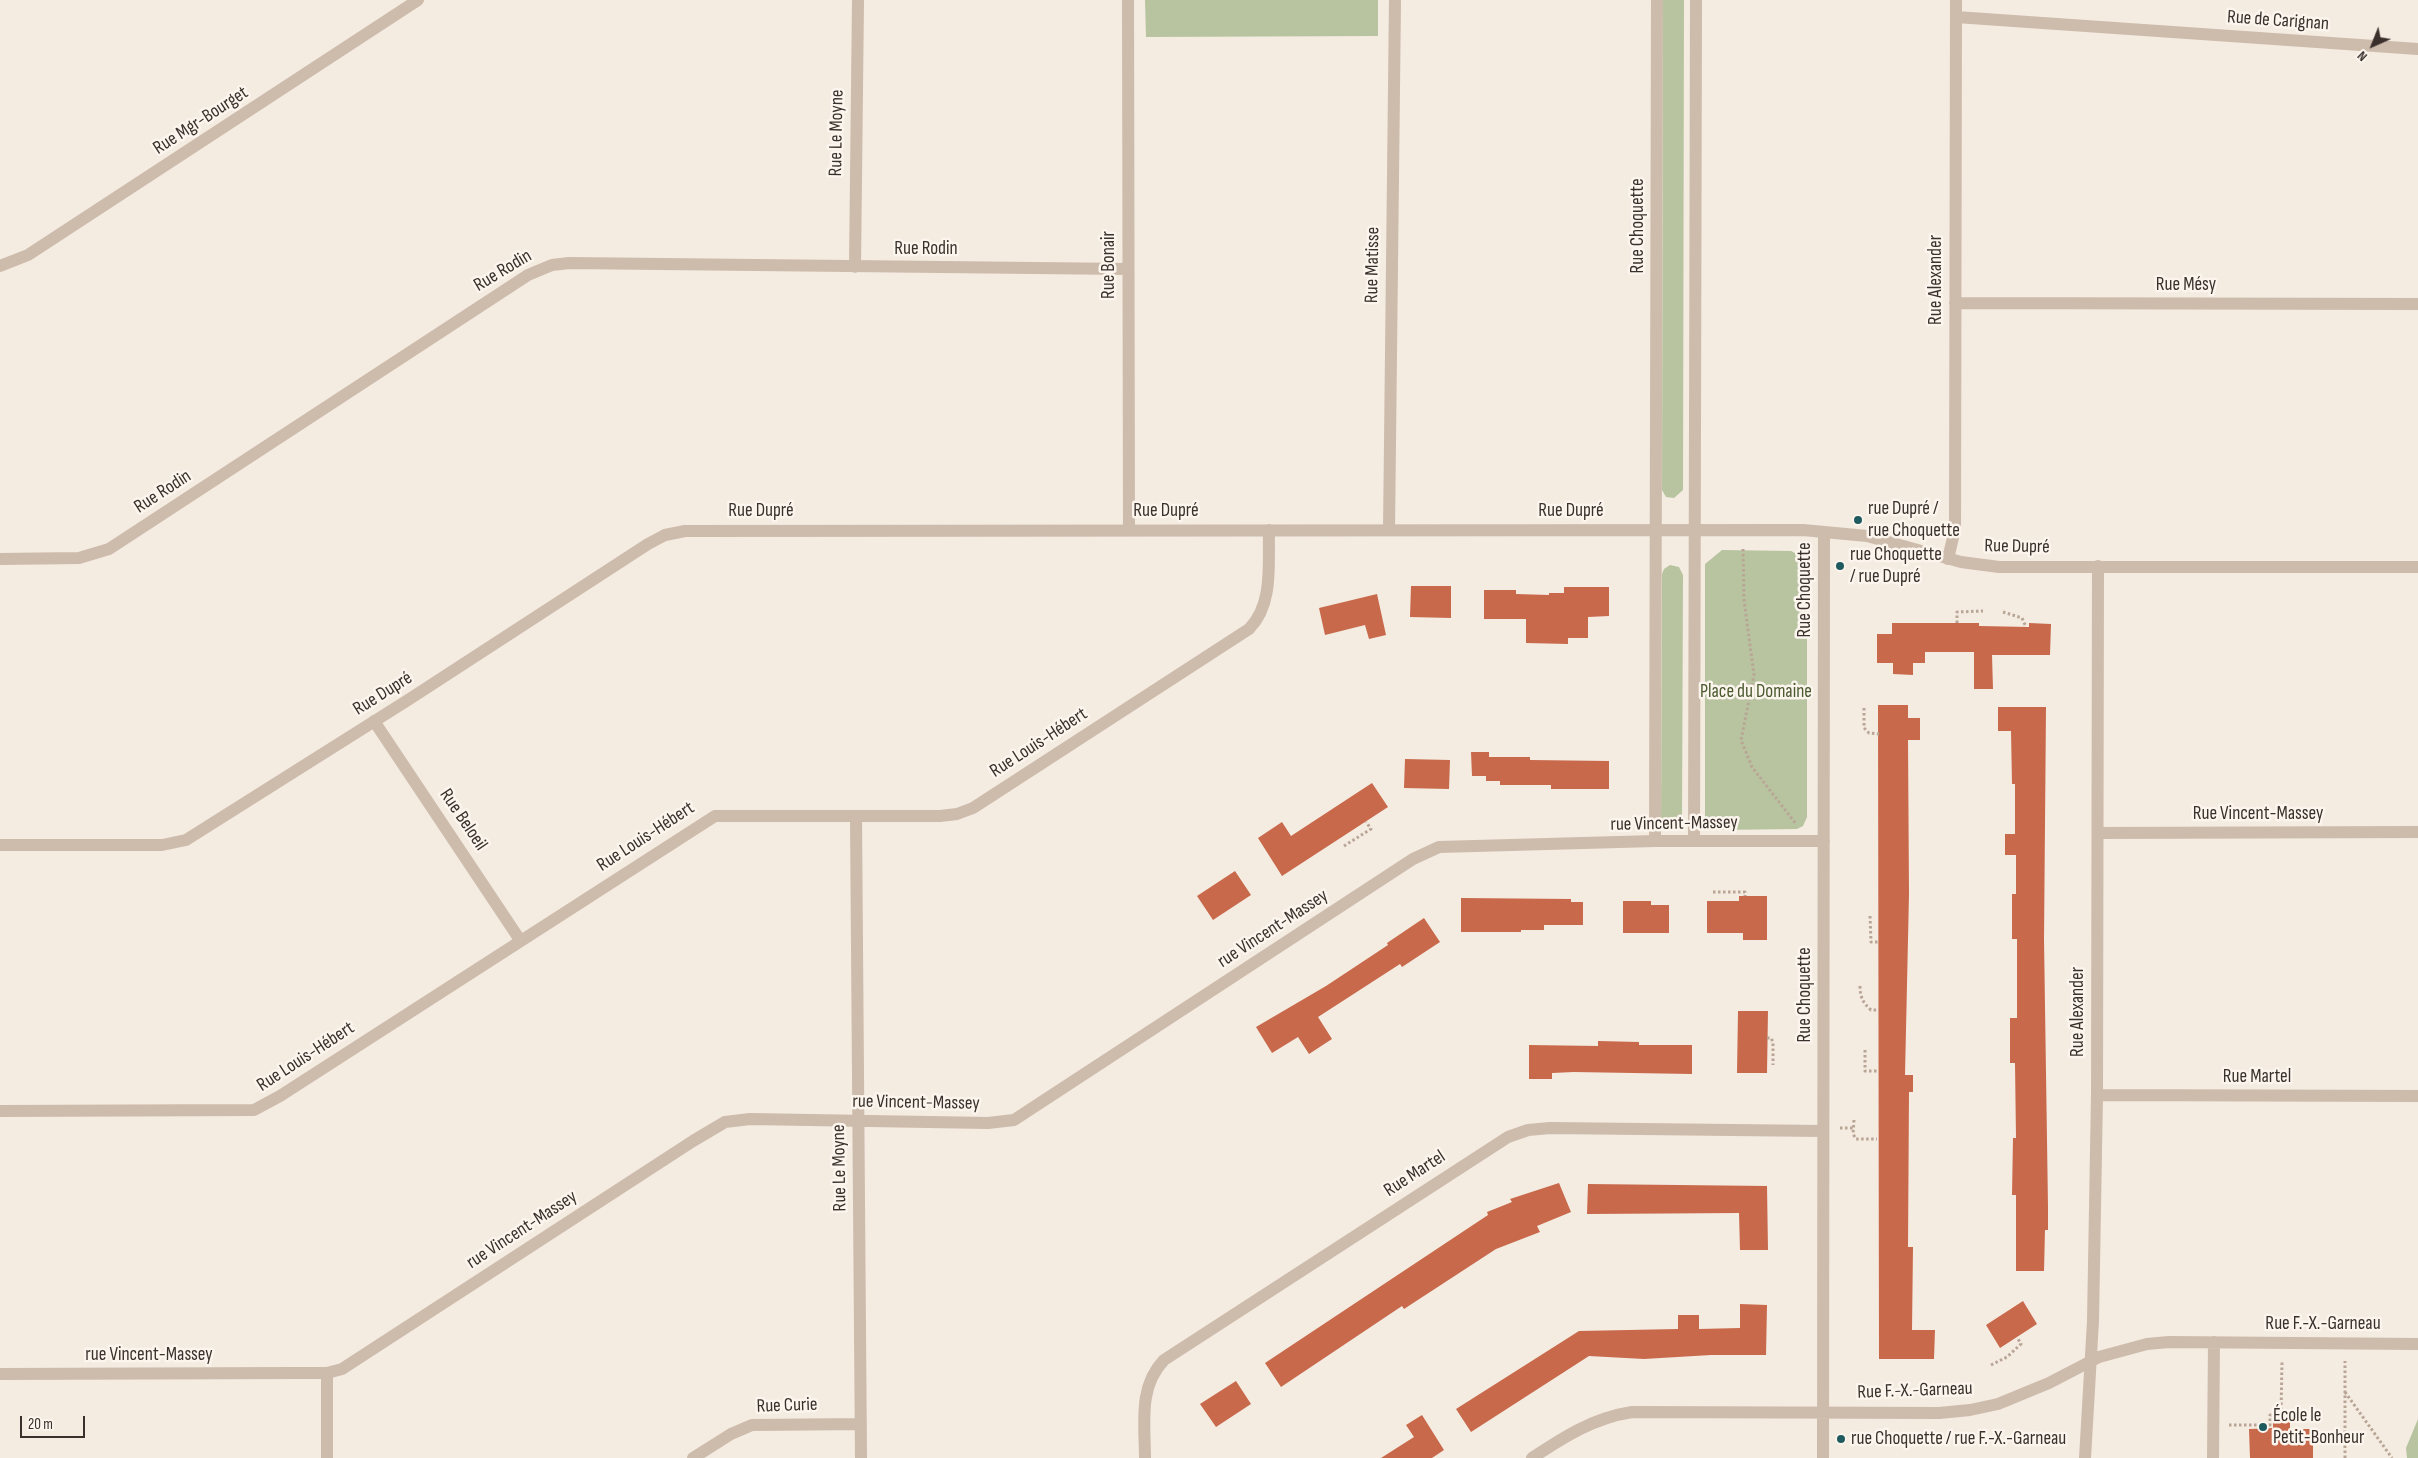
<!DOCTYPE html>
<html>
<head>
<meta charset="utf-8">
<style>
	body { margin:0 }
	#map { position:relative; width:2418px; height:1458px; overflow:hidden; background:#f4ebe1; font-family:"Sofia Sans Condensed",sans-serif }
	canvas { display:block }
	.north { position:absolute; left:2348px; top:20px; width:50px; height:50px; -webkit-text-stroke:4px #fbf5ee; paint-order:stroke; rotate:224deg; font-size:14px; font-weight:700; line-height:20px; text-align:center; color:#3b302b }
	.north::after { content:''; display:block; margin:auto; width:18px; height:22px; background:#3b302b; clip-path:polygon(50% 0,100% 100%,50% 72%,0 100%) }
	.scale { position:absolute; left:20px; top:1416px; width:65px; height:22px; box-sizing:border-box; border:2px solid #3b302b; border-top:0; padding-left:6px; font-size:15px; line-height:18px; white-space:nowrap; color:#3b302b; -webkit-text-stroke:4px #fbf5ee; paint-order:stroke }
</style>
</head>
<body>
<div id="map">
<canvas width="2418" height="1458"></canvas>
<div class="north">N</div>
<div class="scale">20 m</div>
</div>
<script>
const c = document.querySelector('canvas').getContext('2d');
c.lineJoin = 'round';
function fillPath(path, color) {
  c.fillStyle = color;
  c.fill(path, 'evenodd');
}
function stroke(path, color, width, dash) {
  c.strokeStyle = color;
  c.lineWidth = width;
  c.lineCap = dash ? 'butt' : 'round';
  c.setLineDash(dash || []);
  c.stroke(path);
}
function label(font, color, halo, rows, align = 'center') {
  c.font = font + ' "Sofia Sans Condensed",sans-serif';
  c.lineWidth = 5;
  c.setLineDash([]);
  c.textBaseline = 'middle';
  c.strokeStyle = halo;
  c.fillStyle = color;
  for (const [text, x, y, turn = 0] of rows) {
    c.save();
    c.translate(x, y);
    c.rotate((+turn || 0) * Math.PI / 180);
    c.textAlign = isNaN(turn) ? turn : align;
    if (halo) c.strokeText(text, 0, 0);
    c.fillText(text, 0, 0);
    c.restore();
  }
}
const green = new Path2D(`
	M1145,0H1378V36L1146,37Z
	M1663,0H1684L1683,490L1674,498L1666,497L1662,490Z
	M1722,550L1791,551L1801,556L1807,569V817L1803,826L1797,829L1717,830L1709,825L1705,816V564Z
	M1670,565L1679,567L1683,575L1682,821L1675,831L1666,829L1661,821L1662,574L1664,569Z
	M2418,1419V1458H2407L2406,1448Z`);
const building = new Path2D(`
	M1411,586H1451V618L1410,617Z
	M1564,587H1609V616L1588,617V638H1568V644L1526,643V619H1484V590H1516V594L1549,595V593H1564Z
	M1377,594L1386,635L1369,639L1365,625L1325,635L1319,608Z
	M1892,623H1979V626L2029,627V623L2051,624L2050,655H1992L1993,689H1974V652H1925V663H1913V675L1893,674V663H1877V634H1892Z
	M1878,705H1908V718H1920V740H1908L1909,894L1905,1075H1913V1092H1909L1908,1247H1913L1912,1330H1935L1934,1359H1879Z
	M1998,707H2046L2044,939L2048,1207V1230H2045L2044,1271H2016V1195H2012L2013,1138H2016L2015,1063H2010V1018H2017V939H2012V894H2016V855H2005V834H2015V784H2012L2011,731H1998Z
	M1471,752H1489V757H1530V760L1609,761V789H1551V785H1500V781H1486V776H1472Z
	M1405,759L1450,760L1449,789L1404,788Z
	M1372,783L1388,807L1282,876L1258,838L1282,822L1291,836Z
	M1235,871L1251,895L1213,920L1197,896Z
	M1739,896H1767V940H1743V933H1707V901H1739Z
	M1461,898L1571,899V902H1583V925H1544V930H1521V932H1461Z
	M1623,901H1651V905H1669V933H1623Z
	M1424,918L1440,942L1402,967L1400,964L1318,1017L1332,1039L1309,1054L1298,1037L1272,1053L1256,1027L1326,986L1388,945L1387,943Z
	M1738,1011H1768L1767,1073H1737Z
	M1598,1041L1639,1042V1045H1692V1074L1574,1072L1552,1073V1079H1529V1045L1598,1046Z
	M1559,1183L1571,1212L1537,1226L1540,1232L1496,1249L1404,1309L1402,1306L1281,1387L1265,1363L1488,1215L1487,1212L1512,1202L1510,1199Z
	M1588,1184L1767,1186L1768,1250H1740L1739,1213L1587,1214Z
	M2023,1301L2037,1324L2000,1348L1986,1325Z
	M1740,1304L1767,1305L1766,1355H1711L1644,1359L1589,1356L1471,1432L1456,1409L1579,1331L1678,1329V1315H1699V1329L1740,1328Z
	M1236,1381L1251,1404L1216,1427L1200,1404Z
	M1422,1415L1444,1450L1432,1458H1381L1414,1437L1406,1425Z
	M2273,1417H2290V1429H2313V1458H2250L2249,1429L2273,1428Z`);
const path = new Path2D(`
	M1743,549L1744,600L1754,675L1741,740L1752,767L1796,824
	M2003,612L2022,618L2026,627
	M1957,623V612L1983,611
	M1864,708V728L1869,733L1879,734
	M1344,846L1371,829L1366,822
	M1713,892H1745V896
	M1870,916L1871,942H1879
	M1860,986C1860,997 1863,1003 1871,1010H1879
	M1767,1038H1771L1773,1042V1065
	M1865,1050V1071H1877
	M1854,1120L1853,1134L1856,1139H1877
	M1840,1128H1854
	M1991,1365L2007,1357L2021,1344L2017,1337
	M2345,1392L2392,1458
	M2281,1415L2282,1361
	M2229,1425H2270V1415H2281V1417
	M2345,1458V1361`);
const minor = new Path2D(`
	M1128,0L1129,530
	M1956,17L2418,49
	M0,266L28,255L418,0
	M855,267L858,0
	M1955,303L2418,304
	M1389,530L1395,0
	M0,559L79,558L109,549L528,275L552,265L569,263L1128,269
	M1948,559L1955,529L1956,0
	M374,721L520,940
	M856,817L861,1458
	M2098,833L2418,832
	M1655,841L1657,0
	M1694,841L1696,0
	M0,845H162L186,840L408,700L648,544L665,535L685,531L1803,530L1867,536L1961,562L1999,567H2418
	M2097,1095L2418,1096
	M0,1111L254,1110L280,1096L715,816H940L957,814L973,808L1249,629C1274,604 1268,563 1269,530
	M0,1374L294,1373H327L342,1369L693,1141L725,1122L750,1119L988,1123L1014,1120L1413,859L1439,847L1655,841H1824
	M327,1458V1373
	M693,1458L731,1434L752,1425L861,1424
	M1145,1458C1145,1424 1138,1387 1164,1360L1508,1137L1528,1130L1550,1128L1823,1131
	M1532,1458C1564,1437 1593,1418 1632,1412L1939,1413L1970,1410L1998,1404L2049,1383L2099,1357L2147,1344L2169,1342L2418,1344
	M1823,1458L1824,532
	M2085,1458L2093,1321L2097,1095L2098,566
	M2213,1458L2214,1342`);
const markers = [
	[1858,520,5,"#1f5a5e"],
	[1840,566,5,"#1f5a5e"],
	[2263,1427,5,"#1f5a5e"],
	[1841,1439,5,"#1f5a5e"]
];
const streetNames = [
	["Rue de Carignan",2278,21,4],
	["Rue Mgr-Bourget",201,121,-33],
	["Rue Le Moyne",837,133,-89],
	["Rue Choquette",1638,226,-90],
	["Rue Rodin",926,249],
	["Rue Bonair",1109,265,-90],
	["Rue Matisse",1373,265,-89],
	["Rue Rodin",503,271,-31],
	["Rue Alexander",1936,280,-90],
	["Rue Mésy",2186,285],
	["Rue Rodin",163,492,-33],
	["Rue Dupré",761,511],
	["Rue Dupré",1166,511],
	["Rue Dupré",1571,511],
	["Rue Dupré",2017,547,1],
	["Rue Choquette",1805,590,-90],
	["Rue Dupré",383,694,-32],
	["Rue Louis-Hébert",1039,743,-33],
	["Rue Vincent-Massey",2258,814],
	["Rue Beloeil",463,820,56],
	["rue Vincent-Massey",1674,824,-1],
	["Rue Louis-Hébert",646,837,-33],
	["rue Vincent-Massey",1273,929,-33],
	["Rue Choquette",1805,995,-90],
	["Rue Alexander",2078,1012,-90],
	["Rue Louis-Hébert",306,1057,-33],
	["Rue Martel",2257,1077],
	["rue Vincent-Massey",916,1103,1],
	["Rue Le Moyne",840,1168,-91],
	["Rue Martel",1415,1174,-33],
	["rue Vincent-Massey",522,1230,-33],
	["Rue F.-X.-Garneau",2323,1324],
	["rue Vincent-Massey",149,1355],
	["Rue F.-X.-Garneau",1915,1391,-2],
	["Rue Curie",787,1406,-2]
];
const poiNames = [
	["rue Dupré /",1868,509],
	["rue Choquette",1868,531],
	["rue Choquette",1850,555],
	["/ rue Dupré",1850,577],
	["École le",2273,1416],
	["Petit-Bonheur",2273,1438],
	["rue Choquette / rue F.-X.-Garneau",1851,1439]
];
const parkNames = [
	["Place du Domaine",1756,692]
];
fillPath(green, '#b8c4a0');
fillPath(building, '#c8694b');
stroke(path, '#b9a596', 3, [2.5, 2.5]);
stroke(minor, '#cdbbac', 12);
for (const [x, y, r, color] of markers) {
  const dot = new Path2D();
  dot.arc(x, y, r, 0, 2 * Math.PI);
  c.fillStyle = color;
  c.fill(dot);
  stroke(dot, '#fbf5ee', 2);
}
label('19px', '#3b302b', '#fbf5ee', streetNames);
label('19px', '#3b302b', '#fbf5ee', poiNames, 'left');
label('19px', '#4a5a2e', '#fbf5ee', parkNames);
</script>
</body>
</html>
